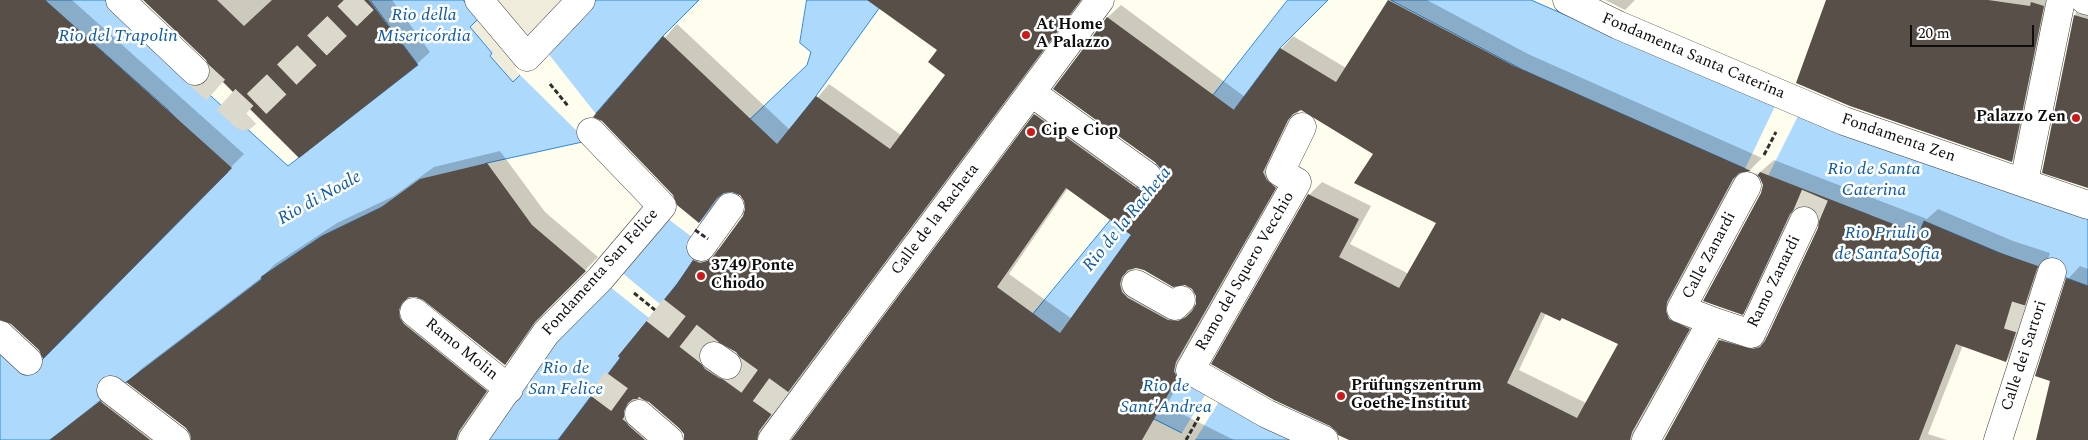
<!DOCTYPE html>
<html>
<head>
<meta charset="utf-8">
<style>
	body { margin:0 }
	#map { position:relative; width:2088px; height:440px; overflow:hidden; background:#fffded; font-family:Spectral,serif }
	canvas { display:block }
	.scale { position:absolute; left:1910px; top:25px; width:124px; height:22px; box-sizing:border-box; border:2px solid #0d0d0d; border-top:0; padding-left:6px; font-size:15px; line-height:18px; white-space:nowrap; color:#0d0d0d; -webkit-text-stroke:4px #fff; paint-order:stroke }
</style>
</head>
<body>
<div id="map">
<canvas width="2088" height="440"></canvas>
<div class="scale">20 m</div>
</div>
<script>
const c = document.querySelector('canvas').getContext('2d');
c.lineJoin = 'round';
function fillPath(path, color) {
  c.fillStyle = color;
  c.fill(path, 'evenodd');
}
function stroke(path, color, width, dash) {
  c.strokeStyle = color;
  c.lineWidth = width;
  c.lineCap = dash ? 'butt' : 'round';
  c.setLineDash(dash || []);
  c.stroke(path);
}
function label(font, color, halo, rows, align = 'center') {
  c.font = font + ' Spectral,serif';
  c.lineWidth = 5;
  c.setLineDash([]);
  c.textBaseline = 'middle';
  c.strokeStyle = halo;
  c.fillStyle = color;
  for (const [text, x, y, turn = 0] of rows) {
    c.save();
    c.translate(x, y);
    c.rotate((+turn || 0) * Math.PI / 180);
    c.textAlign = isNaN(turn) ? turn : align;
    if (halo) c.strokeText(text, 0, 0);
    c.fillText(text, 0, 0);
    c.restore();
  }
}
const plaza = new Path2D(`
	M463,0H595L545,50L539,43L515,69L521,76L513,83L490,56L491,53L470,27L479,18Z`);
const water = new Path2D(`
	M45,0H110L190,77L288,166L418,65L370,0H463L479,18L470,27L492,53L490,56L513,82L595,0H699L663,36L590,120L587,141L487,163L380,208L322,236L261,277L262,279L50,440H0V344L41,361L228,172L166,108Z
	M807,0H885L816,96L743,189L677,284L619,356L620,358L558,440H484L542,360L673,201L725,143L807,65L811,52L800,43Z
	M1288,0H1328L1280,48L1228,118L1144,217L1071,319L1179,376L1216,401L1297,440H1196L1144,414L929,440L1213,95Z
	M1391,0H1531L1798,116L2088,219V286L2000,253L1924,221L1905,269L1869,215L1746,169L1523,70Z`);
const pier = new Path2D(`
	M544,48L596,114L590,120L587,141L519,74Z
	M1776,104L1799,114L1768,176L1744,171Z
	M671,200L714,233L704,246L660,213Z
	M615,267L660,304L649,318L604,282Z
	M1207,392L1220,400L1195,440H1190L1180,436Z`);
const shadow = new Path2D(`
	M0,0H72L244,154L43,356L40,349L11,323L0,319Z
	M145,0H392L430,52L417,64L207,59Z
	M886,0H1082L772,416L769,424L776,440H685V434L680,427L650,401L642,397L636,398L637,406L673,440H560L694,261L707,248L713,250L720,249L744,216L747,208L745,200L739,193L732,190L724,192L711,209L699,222L603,120L595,116L677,24L790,130L829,84L901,135L947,74L938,50ZM716,339L737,351L742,358L744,367L739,368L712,349L711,340Z
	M1389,0H1427L1528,54L1762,158L1750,170L1742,171L1680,288L1702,316L1650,440H1353L1309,195L1322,182L1371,206L1350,244L1409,274L1438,223L1375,153L1301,108L1299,110L1276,159L1288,174L1189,365L1166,406L1234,440H793L1035,115L1048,102L1159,179H1163L1162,169L1157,162L1055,89L1108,17L1121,5L1245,97L1281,49L1293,36L1346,68ZM1068,188L1132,235L1072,319L1009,274ZM1136,267L1186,284L1193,288L1197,296V304L1190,309L1135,279L1133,270ZM1546,313L1563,317L1620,343L1586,403L1519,370Z
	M1605,0H1635L1625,10Z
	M1827,0H2055L2024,148L2012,161Z
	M2088,0V187L2043,172L2076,12Z
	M500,151L545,212L598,257L548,308L517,351L505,364L424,299L411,296L412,305L499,378L458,440H193L192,434L187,427L128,382L141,369L262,277L275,264L337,223L394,196L434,167Z
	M1774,160L1927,219L1938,209L2013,241L2050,253L2019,348L2006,361L1963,345L1928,434L1947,440H1665L1720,341L1733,328L1768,337L1819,228L1821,219L1818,212L1812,206L1800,205L1755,300L1742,313L1764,185L1762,178L1758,174Z
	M2080,266L2088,269V440H2038L2052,380L2068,279Z
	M114,389L180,440H49Z`);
const building = new Path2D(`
	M0,0H45L232,168L43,359L39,350L11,324L0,320Z
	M143,0H217L244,26L272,0H369L418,65L299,158L210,69L206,60Z
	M867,0H1081L759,431L757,440H684V434L679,428L649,402L641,399H633L628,403L624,411V419L629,426L645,440H558L620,358L618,356L677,284L693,260L700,263L707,261L713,257L743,216L745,209L744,201L740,195L732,192L724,193L717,198L699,223L677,205L673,195L602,121L593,117L663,36L777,144L816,96L890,149L945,75L928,62L937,50ZM716,341L736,352L741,359L742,367L740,373L733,379L725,380L719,378L705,369L700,362L699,354L701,347L708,342Z
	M1388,0L1514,66L1751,171L1739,173L1733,179L1667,302L1666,311L1669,319L1690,329L1632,432L1630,440H1349L1338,435L1336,431L1330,426L1274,400L1211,364L1308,194L1359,219L1339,257L1399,288L1436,223L1354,183L1373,154L1301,110L1293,114L1288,120L1263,172L1267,180L1276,188L1176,362L1174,371L1177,379L1142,440H791L1034,114L1138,189L1146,192L1153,190L1159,186L1163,177L1161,169L1156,163L1053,89L1107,17L1234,110L1280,48L1336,82ZM1066,188L1131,235L1060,333L997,287ZM1136,268L1144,270L1173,287L1185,285L1192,289L1196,296V304L1192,311L1186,317L1178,321L1168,320L1128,298L1122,292L1120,284L1122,277L1128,270ZM1541,312L1560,321L1562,318L1618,344L1577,418L1507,383Z
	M1826,0H1988L2030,6L2031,2L2044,6L2012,162L1850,106L1796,83Z
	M2074,15L2088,19V188L2042,173Z
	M487,163L532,225L586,271L535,322L505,365L423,300L416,297H409L402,303L399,310L400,318L404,324L487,391L459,431L456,440H191L190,434L186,428L126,382L262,279L261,277L322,236L380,208L420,179Z
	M1760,172L1919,234L1924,221L2000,253L2038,266L2006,362L1956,344L1919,440H1664L1719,340L1753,349L1760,347L1765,341L1818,228L1819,219L1817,212L1811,207L1803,205L1795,209L1790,214L1743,315L1703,301L1761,193L1763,185L1760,178L1756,174L1758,175Z
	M2066,278L2088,286V440H2036L2050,381L2035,376Z
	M100,401L101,402L150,440H50Z`);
const streetTunnel = new Path2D(`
	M195,71L244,116L364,0
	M1804,221L1815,195
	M655,310L714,356
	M2008,315L2031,322
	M727,365L792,412
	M597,383L639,414`);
const path = new Path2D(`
	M550,84L568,106
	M1764,155L1776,132
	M634,293L655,310
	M1186,440L1199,417`);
const street = new Path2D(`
	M120,0L195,71
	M479,0L527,57L581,0
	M1567,0L1618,25L1844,121L2088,205
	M2085,0L2088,1
	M1032,93L1147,176
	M1302,127L1280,172L1297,182L1190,370L1267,414L1324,440
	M2022,182L2026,172L2061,0
	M701,247L730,207
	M1136,284L1175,306L1181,300
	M414,312L509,389
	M1712,321L1751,334L1804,221
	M0,335L28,361
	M714,356L727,365
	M111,390L176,440
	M639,414L669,440
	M472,440L546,333L600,279L662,206L591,132
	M772,440L1100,0
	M1646,440L1712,321L1681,309L1747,186
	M1998,440L2052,272`);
const pathBridge = new Path2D(`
	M695,230L708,239`);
const markers = [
	[1026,35,5,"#ca1b18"],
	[2076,118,5,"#ca1b18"],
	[1031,132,5,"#ca1b18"],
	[701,276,5,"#ca1b18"],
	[1341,396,5,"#ca1b18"]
];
const poiNames = [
	["At Home",1036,26],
	["A Palazzo",1036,44],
	["Palazzo Zen",2066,118,"right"],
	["Cip e Ciop",1041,132],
	["3749 Ponte",711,267],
	["Chiodo",711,285],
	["Prüfungszentrum",1351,387],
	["Goethe-Institut",1351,405]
];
const streetNames = [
	["Fondamenta Santa Caterina",1693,57,23],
	["Fondamenta Zen",1898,139,19],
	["Calle de la Racheta",936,220,-53],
	["Calle Zanardi",1710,256,-62],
	["Ramo del Squero Vecchio",1246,272,-60],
	["Fondamenta San Felice",601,273,-48],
	["Ramo Zanardi",1775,282,-64],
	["Ramo Molin",461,350,39],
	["Calle dei Sartori",2025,356,-72]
];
const waterNames = [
	["Rio della",424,16],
	["Misericórdia",424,37],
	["Rio del Trapolin",118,37],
	["Rio de Santa",1874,170],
	["Caterina",1874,191],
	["Rio di Noale",320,199,-29],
	["Rio de la Racheta",1128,220,-51],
	["Rio Priuli o",1887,234],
	["de Santa Sofia",1887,255],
	["Rio de",566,369],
	["San Felice",566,390],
	["Rio de",1166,387],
	["Sant'Andrea",1166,408]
];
fillPath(plaza, '#f0ecdb');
fillPath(water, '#acd9fc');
stroke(water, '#2d8ada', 1);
fillPath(pier, '#fffded');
fillPath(shadow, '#0003');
fillPath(building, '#574f48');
stroke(streetTunnel, '#dbd9cb', 28, [28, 14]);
stroke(street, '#404040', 29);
stroke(path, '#2f2f2f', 3, [5, 2.5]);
stroke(street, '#fff', 28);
stroke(pathBridge, '#2f2f2f', 3, [5, 2.5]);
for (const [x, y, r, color] of markers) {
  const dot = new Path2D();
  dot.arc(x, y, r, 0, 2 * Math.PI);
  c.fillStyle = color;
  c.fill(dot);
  stroke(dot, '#fff', 2);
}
label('bold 16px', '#0d0d0d', '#fff', poiNames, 'left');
label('16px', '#0d0d0d', '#fff', streetNames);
label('italic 18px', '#0b5baa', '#fff', waterNames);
</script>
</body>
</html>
